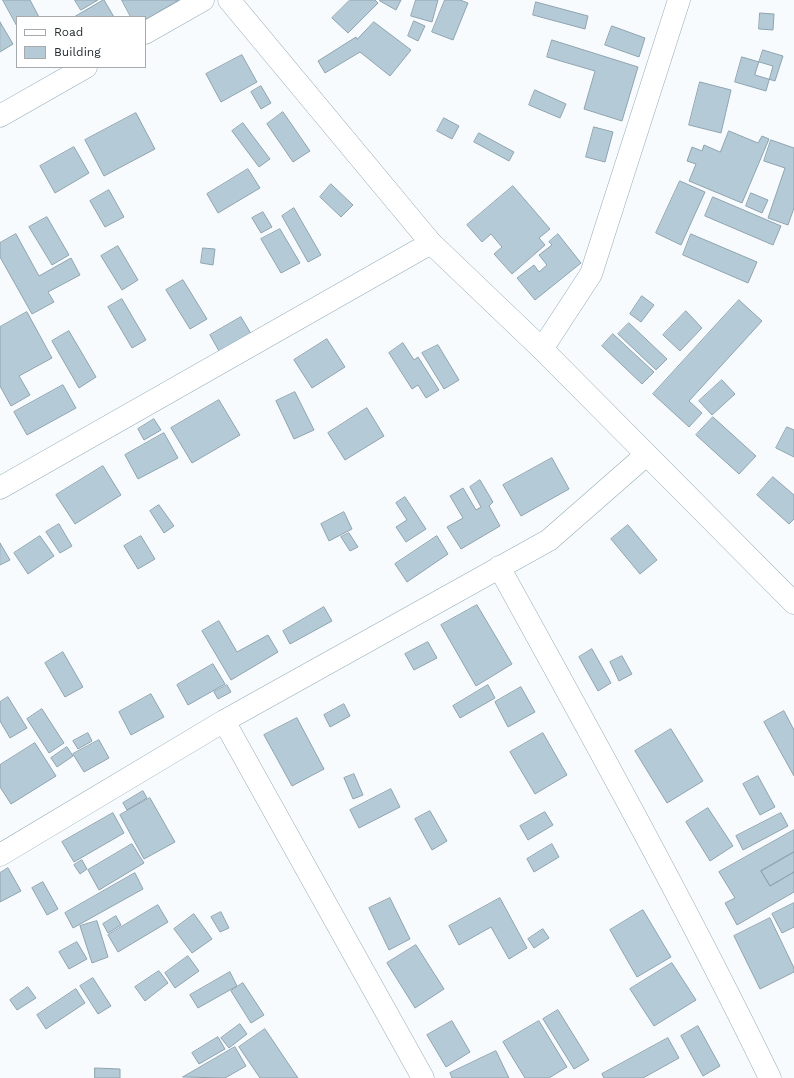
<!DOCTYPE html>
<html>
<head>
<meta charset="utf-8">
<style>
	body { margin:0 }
	#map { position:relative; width:794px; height:1078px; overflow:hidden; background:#f7fbfe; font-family:"Work Sans",sans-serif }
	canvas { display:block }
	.legend { position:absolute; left:16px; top:16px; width:130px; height:52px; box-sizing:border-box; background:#fff; border:1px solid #a7aaac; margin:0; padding:5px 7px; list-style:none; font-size:12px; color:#222a2f }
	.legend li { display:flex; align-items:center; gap:8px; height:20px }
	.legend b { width:20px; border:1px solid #a7aaac }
</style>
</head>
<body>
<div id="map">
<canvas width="794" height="1078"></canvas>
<ul class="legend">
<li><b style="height:5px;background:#fff"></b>Road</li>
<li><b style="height:11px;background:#b4cad6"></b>Building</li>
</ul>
</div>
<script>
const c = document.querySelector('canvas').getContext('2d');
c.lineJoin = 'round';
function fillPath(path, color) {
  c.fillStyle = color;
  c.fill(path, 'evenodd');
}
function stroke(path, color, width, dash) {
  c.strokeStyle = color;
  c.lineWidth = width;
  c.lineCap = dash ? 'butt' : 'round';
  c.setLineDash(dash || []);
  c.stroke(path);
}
const building = new Path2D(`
	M3,0H30L39,17H17V26Z
	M75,0H98L81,10Z
	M104,0L114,17H74L103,0Z
	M122,0H179L145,20V17H131Z
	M350,0H375L378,3L348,33L332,18Z
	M380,0H401L396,10L380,1Z
	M416,0H438L432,22L411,16Z
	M445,0H460L468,3L453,40L432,32Z
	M536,2L588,16L585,29L533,15Z
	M760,13L774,14L773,30L759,29Z
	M414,21L425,26L418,41L408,36Z
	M0,22L13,44L0,52Z
	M374,22L411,50L390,76L360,52L325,73L318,61L356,37L357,39Z
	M612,26L645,38L639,57L605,45Z
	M552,40L638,67L622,121L584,109L595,71L547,57Z
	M763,50L783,56L775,81L755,75Z
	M242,55L257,82L221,102L206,74Z
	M742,57L773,66L766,91L735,82Z
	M700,82L731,90L721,133L689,125Z
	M261,86L271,103L261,109L251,92Z
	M535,90L566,104L560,118L529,105Z
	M283,112L310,151L293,162L267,124Z
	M136,113L155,149L104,176L85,140Z
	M444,118L459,126L452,139L437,131Z
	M243,123L270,159L259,167L232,131Z
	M594,127L613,132L605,162L586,157Z
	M729,131L758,143L762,136L769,139L742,203L689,181L696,164L687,161L692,147L702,151L704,145L720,152Z
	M479,133L514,152L509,161L474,142Z
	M771,140L794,148V208L788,225L768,218L785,168L764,161Z
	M74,147L89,173L55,193L40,166Z
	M248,169L260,188L218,213L207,194Z
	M680,181L705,192L681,245L656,233Z
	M331,184L353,205L341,217L320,197Z
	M513,186L550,229L539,238L545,245L512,274L494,254L502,247L491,234L482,242L467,225Z
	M109,190L124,217L105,227L90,201Z
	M751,193L768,200L762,213L746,206Z
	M713,197L781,226L773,245L705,216Z
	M294,208L321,255L308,262L282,216Z
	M263,212L272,227L261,233L252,218Z
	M47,217L69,255L52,265L29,227Z
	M280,229L300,263L281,273L261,239Z
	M16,234L39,276L71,258L80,275L48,292L54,302L32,314L0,257V243Z
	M558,234L581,263L535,300L517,278L534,265L539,272L547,265L539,255L552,245L549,242Z
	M691,234L757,262L748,283L683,255Z
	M118,246L138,280L122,290L101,256Z
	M203,248L215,249L213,265L201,263Z
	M183,280L207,319L190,329L166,290Z
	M642,296L654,305L641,322L630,314Z
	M122,299L146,340L132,348L108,307Z
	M739,300L762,321L689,401L702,413L689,427L653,394Z
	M686,311L702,328L680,351L663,335Z
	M27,312L52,358L19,376L30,395L11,406L0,386V327Z
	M241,317L256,342L224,360L210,335Z
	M629,323L667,359L656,370L618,334Z
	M69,331L96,377L79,388L52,341Z
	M613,334L654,372L642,384L602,346Z
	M327,339L345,367L312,388L294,360Z
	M403,343L414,360L418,357L439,390L426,398L418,385L412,389L389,353Z
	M438,345L459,380L444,389L422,353Z
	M722,380L735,394L712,415L699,401Z
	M63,385L76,408L27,435L14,412Z
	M295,392L314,430L294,439L276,401Z
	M219,400L240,435L192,463L171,428Z
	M367,408L384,436L345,460L328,433Z
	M713,417L756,456L739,474L696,435Z
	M154,419L161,430L144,440L138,429Z
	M787,427L794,430V457L776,448Z
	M164,433L178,458L138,479L125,455Z
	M552,458L569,489L521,516L503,485Z
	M103,466L121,495L75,524L56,495Z
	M773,477L794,495V519L789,524L757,495Z
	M480,480L493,502L489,506L500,526L461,549L447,527L463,518L450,496L463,488L476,510L481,507L470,487Z
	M405,497L426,529L406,542L396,527L407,520L396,503Z
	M159,505L174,526L164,533L150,511Z
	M344,512L352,529L329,541L321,524Z
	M59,524L72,546L60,553L46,532Z
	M628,525L657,560L640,574L611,539Z
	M349,533L358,547L350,551L341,537Z
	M40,536L54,556L28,574L14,553Z
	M141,536L155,559L138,569L124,546Z
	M437,536L448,554L407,582L395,564Z
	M0,543L10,560L0,565Z
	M477,605L512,664L476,686L441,625Z
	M324,607L332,621L290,644L283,631Z
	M219,621L237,652L268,635L278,652L231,680L202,631Z
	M428,642L437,658L414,670L405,654Z
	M592,649L611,683L598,691L579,657Z
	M63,652L83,687L65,697L45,663Z
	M622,656L632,674L619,681L610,662Z
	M213,664L225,684L188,705L177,685Z
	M227,685L231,692L218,699L214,692Z
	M488,685L495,698L460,718L453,706Z
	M521,687L535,712L508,727L495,702Z
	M151,694L164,717L131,735L119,712Z
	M8,697L27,728L10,738L0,721V702Z
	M344,704L350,716L330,727L324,715Z
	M42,709L64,743L49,753L27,719Z
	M784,711L794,730V776L764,722Z
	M297,718L324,769L292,786L264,735Z
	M671,729L703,781L667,803L635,751Z
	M88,733L92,741L78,749L73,741Z
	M543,733L567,775L535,794L510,752Z
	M99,740L109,758L84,772L73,754Z
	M35,743L56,776L11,804L0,787V765Z
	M67,747L73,756L57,767L51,758Z
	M354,774L363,795L353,799L344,778Z
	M758,776L775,807L760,815L743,784Z
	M391,789L400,807L359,828L350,810Z
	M143,791L147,798L127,810L123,803Z
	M150,798L175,842L144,859L120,815Z
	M708,808L733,846L710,861L686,822Z
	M430,811L447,841L432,850L415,819Z
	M545,812L553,825L528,840L520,826Z
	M113,813L124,833L74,862L62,842Z
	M781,813L788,826L743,850L736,836Z
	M794,830V852L761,871L770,886L794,872V892L737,925L725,903L735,898L719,872Z
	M132,844L144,863L99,890L88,870Z
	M552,844L559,857L534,872L527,859Z
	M794,852V872L770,886L761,871Z
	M82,860L87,869L80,874L74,865Z
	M8,868L21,891L0,902V873Z
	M135,873L143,889L73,928L65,913Z
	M43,882L58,909L47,915L32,888Z
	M390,898L410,939L389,950L369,908Z
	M500,898L527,948L509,959L491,927L459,945L449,926Z
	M794,903V927L782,933L772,914Z
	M158,905L168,922L118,952L108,935Z
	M643,910L671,957L637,977L610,930Z
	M221,912L229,928L220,932L211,917Z
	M194,914L212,939L192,953L174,929Z
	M116,916L121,925L108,933L103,924Z
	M770,918L794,968V972L760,989L734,936Z
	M97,921L108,957L92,963L80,926Z
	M543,929L549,938L534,948L528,939Z
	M77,942L87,959L69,969L59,952Z
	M416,945L444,989L415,1008L387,963Z
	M188,956L199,971L175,988L165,973Z
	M672,963L696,1000L654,1026L630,989Z
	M159,971L168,983L145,1001L135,987Z
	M230,972L237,986L198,1008L190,995Z
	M93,978L111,1006L98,1014L80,986Z
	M243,983L264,1015L251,1023L231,991Z
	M28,987L36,998L17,1010L10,1000Z
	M76,989L85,1003L46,1029L37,1015Z
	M558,1010L589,1060L574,1069L543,1019Z
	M452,1021L470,1052L446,1067L427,1035Z
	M539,1021L567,1067L549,1078H525L503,1042Z
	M240,1024L247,1034L229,1048L221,1038Z
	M698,1026L720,1066L703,1076L681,1036Z
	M265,1029L298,1078H260L239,1047Z
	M218,1037L225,1049L199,1064L192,1053Z
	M668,1038L679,1058L643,1078H604L602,1074Z
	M235,1047L246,1066L225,1078L183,1077Z
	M496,1051L509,1078H452L450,1073Z
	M95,1068L120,1069V1078H95Z`);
const minor = new Path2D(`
	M145,33L203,0
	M0,116L86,67
	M542,349L591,274L679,0
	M0,488L431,243
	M499,567C592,736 686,905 770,1078
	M224,721L423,1078
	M0,855L224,721L549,540L646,455`);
const tertiary = new Path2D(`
	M229,0L431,243L542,349L794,603`);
fillPath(building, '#b4cad6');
stroke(building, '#8fa4af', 1);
stroke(minor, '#96acb7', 23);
stroke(tertiary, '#96acb7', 23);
stroke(minor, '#fff', 22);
stroke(tertiary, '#fff', 22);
</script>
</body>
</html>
